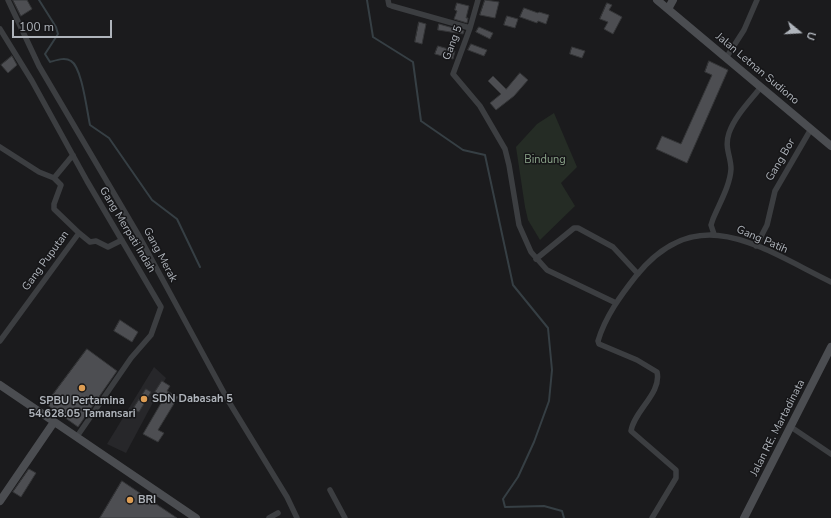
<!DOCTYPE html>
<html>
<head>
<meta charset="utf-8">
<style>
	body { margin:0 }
	#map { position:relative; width:831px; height:518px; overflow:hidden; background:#1b1b1d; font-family:"Nunito Sans",sans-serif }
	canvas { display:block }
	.north { position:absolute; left:779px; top:12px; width:40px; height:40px; -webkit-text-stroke:3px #161618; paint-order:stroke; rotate:108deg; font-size:11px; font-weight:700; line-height:16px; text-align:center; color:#afb4bb }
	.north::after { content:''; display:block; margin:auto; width:14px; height:18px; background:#afb4bb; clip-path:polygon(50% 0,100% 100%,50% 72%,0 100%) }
	.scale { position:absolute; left:12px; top:20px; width:100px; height:18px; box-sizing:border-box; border:2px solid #afb4bb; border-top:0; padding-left:5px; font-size:12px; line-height:14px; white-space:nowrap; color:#afb4bb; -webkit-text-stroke:3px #161618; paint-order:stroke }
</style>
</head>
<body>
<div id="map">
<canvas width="831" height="518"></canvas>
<div class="north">U</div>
<div class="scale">100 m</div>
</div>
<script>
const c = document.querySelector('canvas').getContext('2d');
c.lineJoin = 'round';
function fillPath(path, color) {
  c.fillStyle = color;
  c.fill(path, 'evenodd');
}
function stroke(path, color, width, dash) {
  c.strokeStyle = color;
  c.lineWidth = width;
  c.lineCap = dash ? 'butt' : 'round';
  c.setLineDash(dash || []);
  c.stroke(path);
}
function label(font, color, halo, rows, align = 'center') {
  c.font = font + ' "Nunito Sans",sans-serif';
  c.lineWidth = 3;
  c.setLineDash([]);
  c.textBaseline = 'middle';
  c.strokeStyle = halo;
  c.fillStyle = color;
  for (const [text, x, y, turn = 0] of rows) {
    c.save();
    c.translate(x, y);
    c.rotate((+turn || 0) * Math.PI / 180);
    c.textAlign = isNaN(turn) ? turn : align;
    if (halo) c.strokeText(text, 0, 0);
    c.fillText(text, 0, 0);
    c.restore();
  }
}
const built = new Path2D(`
	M154,367L166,378L126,453L107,444Z`);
const green = new Path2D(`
	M554,113L577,167L561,183L575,206L540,240L528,220L525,207L516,147L537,124Z`);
const stream = new Path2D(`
	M39,0L56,27L58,34L45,54L50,62C57,60 65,57 71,61C82,67 87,112 90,125L109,138L152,200L177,219L200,267
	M367,0L373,37L413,62L421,121L463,150L485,155L513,285L548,328L552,370L549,401L534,442L518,477L503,499L505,507L544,506L562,511L564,518`);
const building = new Path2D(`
	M13,0H27L32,9L21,16Z
	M485,0L499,2L495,18L480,15Z
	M457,3L469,6L466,18H468L467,23L454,19L457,11L455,10Z
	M607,3L612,5L609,10L622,17L613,34L604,29L608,22L600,19Z
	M524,8L538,13L539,12L549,15L546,24L538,21L537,23L520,17Z
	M507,16L518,19L515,28L504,25Z
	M419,22L426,24L422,44L415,42Z
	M439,24L464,31L463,34L438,30Z
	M479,27L493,33L490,39L476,32Z
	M471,44L487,50L484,56L468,50Z
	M438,46L455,51L453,59L435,54Z
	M572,47L585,51L582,58L570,54Z
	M12,56L17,65L8,73L1,65Z
	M709,61L728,70L687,163L656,149L662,136L681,144L712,75L705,72Z
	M520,73L528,80L514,96L496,110L490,103L501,94L488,81L493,76L506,89Z
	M120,320L138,332L132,342L114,331Z
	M87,349L117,371L78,427L46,404Z
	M162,381L170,386L167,391L178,397L158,430L164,433L158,442L143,434L164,398L155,392Z
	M146,389L151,392L139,412L133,409Z
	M29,469L36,473L21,497L13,492Z
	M122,481L177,518H100Z`);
const street = new Path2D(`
	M8,0L39,66L139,236L229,402L287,497L297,518
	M388,0L389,5L392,6L470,28
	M478,0L470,28L453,74L480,106L505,149L509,165L519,225L531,252L547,270L616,303
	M0,29L32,81L87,181L161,307L151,335L131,358L78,435
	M726,58L744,30L757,0
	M0,147L39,172L54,178
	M79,233L90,242L96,241L108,247L122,240
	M714,234L711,225L713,219C719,204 730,186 731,169C731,156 724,148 729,133C735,116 750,101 761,87
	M756,246L767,225L775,191L811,129
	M536,259L574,228H578L613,247L638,274
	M0,341L79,233L54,209V204L61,185L54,178L73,155
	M791,427L831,454
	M330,490L345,518
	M269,518L278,513
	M652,518L676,478V470L631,431C634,411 662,393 657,372L637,360L599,344L598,341C605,317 621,295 636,276C698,199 761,248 831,282`);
const secondary = new Path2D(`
	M657,0L831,146
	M668,9L673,0
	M0,385L196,518
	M0,501L54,422
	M744,518L831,347`);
const markers = [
	[82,388,4,"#dd9d53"],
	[144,399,4,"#dd9d53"],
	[130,500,4,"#dd9d53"]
];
const streetNames = [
	["Gang 5",453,43,-69],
	["Jalan Letnan Sudiono",757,69,40],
	["Gang Bor",781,160,-60],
	["Gang Merpati Indah",127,230,59],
	["Gang Patih",762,240,23],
	["Gang Merak",160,255,62],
	["Gang Puputan",46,261,-54],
	["Jalan RE. Martadinata",778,428,-63]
];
const parkNames = [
	["Bindung",545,160]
];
const poiNames = [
	["SDN Dabasah 5",152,399],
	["SPBU Pertamina",82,401,"center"],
	["54.628.05 Tamansari",82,414,"center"],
	["BRI",138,500]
];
fillPath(built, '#27272a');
fillPath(green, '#252c25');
stroke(stream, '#363f44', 2);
fillPath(building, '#4d4e52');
stroke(building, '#353638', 1);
stroke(street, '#3c3e41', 5.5);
stroke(secondary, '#4b4d51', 8);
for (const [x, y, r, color] of markers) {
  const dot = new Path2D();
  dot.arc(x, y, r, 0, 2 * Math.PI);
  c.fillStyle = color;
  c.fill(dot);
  stroke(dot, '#161618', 1.5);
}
label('11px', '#afb4bb', '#161618', streetNames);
label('11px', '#8aa389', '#161618', parkNames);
label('bold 11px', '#afb4bb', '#161618', poiNames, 'left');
</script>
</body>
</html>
